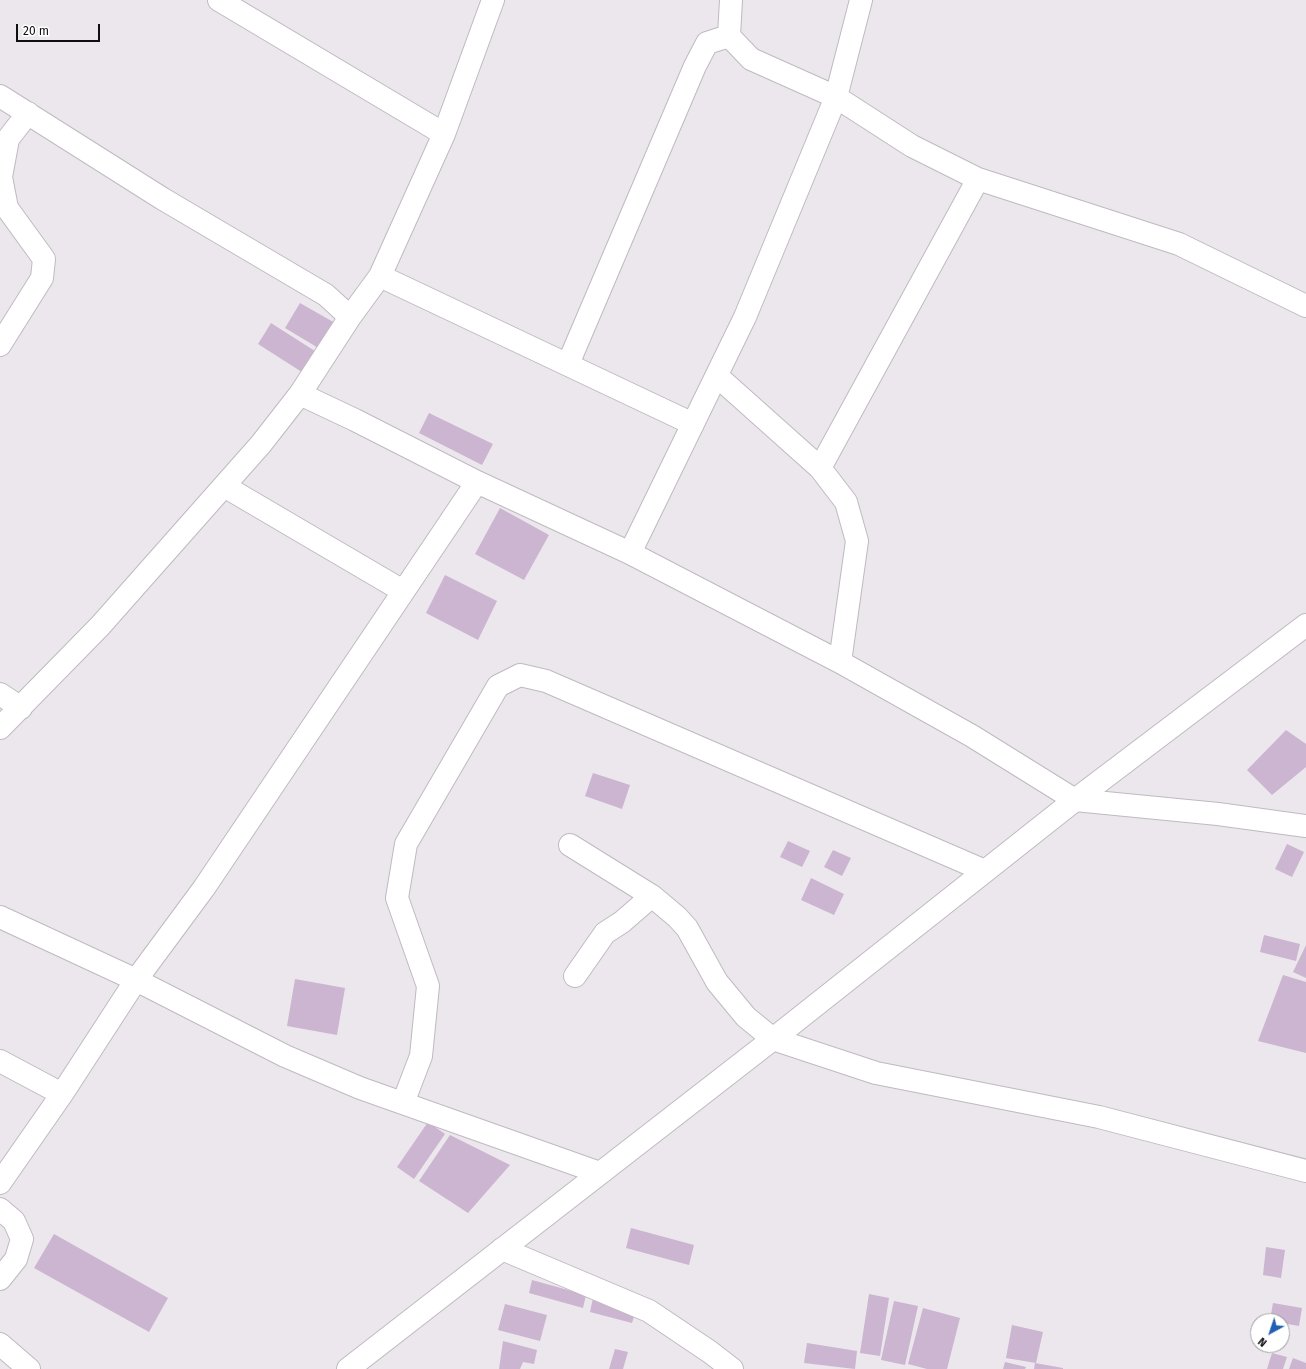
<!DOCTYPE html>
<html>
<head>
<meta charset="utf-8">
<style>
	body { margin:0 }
	#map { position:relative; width:1306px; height:1369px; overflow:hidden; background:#ece7ed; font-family:"Fira Sans",sans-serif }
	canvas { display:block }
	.north { position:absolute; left:1250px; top:1313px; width:40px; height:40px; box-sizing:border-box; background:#fff; border:1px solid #9f9f9f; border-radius:50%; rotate:220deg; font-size:11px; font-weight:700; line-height:16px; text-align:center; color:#0f0e10 }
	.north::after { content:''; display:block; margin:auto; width:14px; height:18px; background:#215fb1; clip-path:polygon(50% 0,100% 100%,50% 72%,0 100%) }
	.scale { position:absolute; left:16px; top:24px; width:84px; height:18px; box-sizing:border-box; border:2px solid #0f0e10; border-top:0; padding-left:5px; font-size:12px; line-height:14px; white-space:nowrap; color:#0f0e10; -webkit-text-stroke:3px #fff; paint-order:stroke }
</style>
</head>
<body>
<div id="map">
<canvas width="1306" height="1369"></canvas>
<div class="north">N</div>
<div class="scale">20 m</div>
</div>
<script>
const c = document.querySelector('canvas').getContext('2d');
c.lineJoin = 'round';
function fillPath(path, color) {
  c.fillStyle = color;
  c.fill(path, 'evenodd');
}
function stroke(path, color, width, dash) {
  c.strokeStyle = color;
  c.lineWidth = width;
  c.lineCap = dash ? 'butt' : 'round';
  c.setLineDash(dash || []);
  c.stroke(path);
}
const building = new Path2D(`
	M300,303L335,323L320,349L285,328Z
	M271,323L318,353L305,374L258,344Z
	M429,413L493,444L482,465L419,433Z
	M500,508L549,535L524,580L475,554Z
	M445,575L497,601L478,640L426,613Z
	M1286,730L1306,744V767L1272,795L1247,770Z
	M593,773L630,785L622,809L585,796Z
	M788,841L810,851L802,867L780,857Z
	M1287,844L1304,852L1292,877L1275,869Z
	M833,850L851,858L842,876L824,867Z
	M811,878L844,894L834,915L801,900Z
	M1264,935L1300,944L1296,961L1260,952Z
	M1306,945V978L1293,972Z
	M1283,975L1306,982V1053L1258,1041Z
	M295,979L345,988L337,1035L287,1026Z
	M428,1122L445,1134L414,1179L397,1167Z
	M450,1135L510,1165L468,1213L419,1181Z
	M631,1228L694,1245L689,1265L626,1248Z
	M54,1234L168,1298L149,1332L34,1268Z
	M1266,1247L1285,1250L1281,1278L1263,1275Z
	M532,1280L586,1295L583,1308L529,1293Z
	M869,1294L889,1298L880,1356L860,1353Z
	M593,1298L636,1310L632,1323L590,1312Z
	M894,1301L918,1306L905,1365L881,1360Z
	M1273,1303L1302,1308L1299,1326L1282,1323V1321L1270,1320Z
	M505,1304L547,1315L540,1341L498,1330Z
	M923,1308L960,1318L947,1369H927L908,1364Z
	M1012,1325L1043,1332L1036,1363L1006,1358Z
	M503,1341L537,1350L534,1364L523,1362L520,1369H499Z
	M807,1343L857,1351L855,1369L804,1363Z
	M615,1349L628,1352L623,1369H609Z
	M1272,1353L1287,1357L1283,1369H1267Z
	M1293,1358L1306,1363V1369H1289Z
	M1005,1362L1026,1367L1025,1369H1003Z
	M1035,1363L1063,1368V1369H1034Z`);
const minor = new Path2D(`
	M219,0L444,134
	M731,0L729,36L751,59L836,97L912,146L978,179L1179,244L1306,306
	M0,96L163,199L326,295L350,317L300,394
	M380,276L693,424
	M350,317L380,276L444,134L493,0
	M0,345L42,278L44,259L7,208L1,177L8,139L28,113
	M568,364L695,66L707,43L729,36
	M717,376L820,468L846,502L857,541L840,662
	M820,468L978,179
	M224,486L403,591
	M630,553L745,317L836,97L861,0
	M0,694L21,708
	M0,728L100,626L261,444L300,394L355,420L477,482L630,553L840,662L972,736L1075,800L1218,814L1306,826
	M570,845L652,896L677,917L687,928L717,982L746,1017L773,1039L876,1073L1099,1117L1306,1171
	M0,917L136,980L285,1056L360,1088L600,1173
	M575,976L605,933L622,922L652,896
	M0,1061L62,1094
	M403,1103L421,1056L428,986L397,898L406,844L498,686L520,675L546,681L985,871
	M0,1183L62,1094L136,980L204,888L477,482
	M0,1209L14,1221L22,1239L16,1259L0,1279
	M502,1249L649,1311L710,1352L732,1369
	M0,1344L29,1369`);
const tertiary = new Path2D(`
	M348,1369L773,1039L1075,800L1306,625`);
fillPath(building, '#cbb5d0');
stroke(minor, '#bfbac0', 24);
stroke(tertiary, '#bfbac0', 24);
stroke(minor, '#fff', 22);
stroke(tertiary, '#fff', 22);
</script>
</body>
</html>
